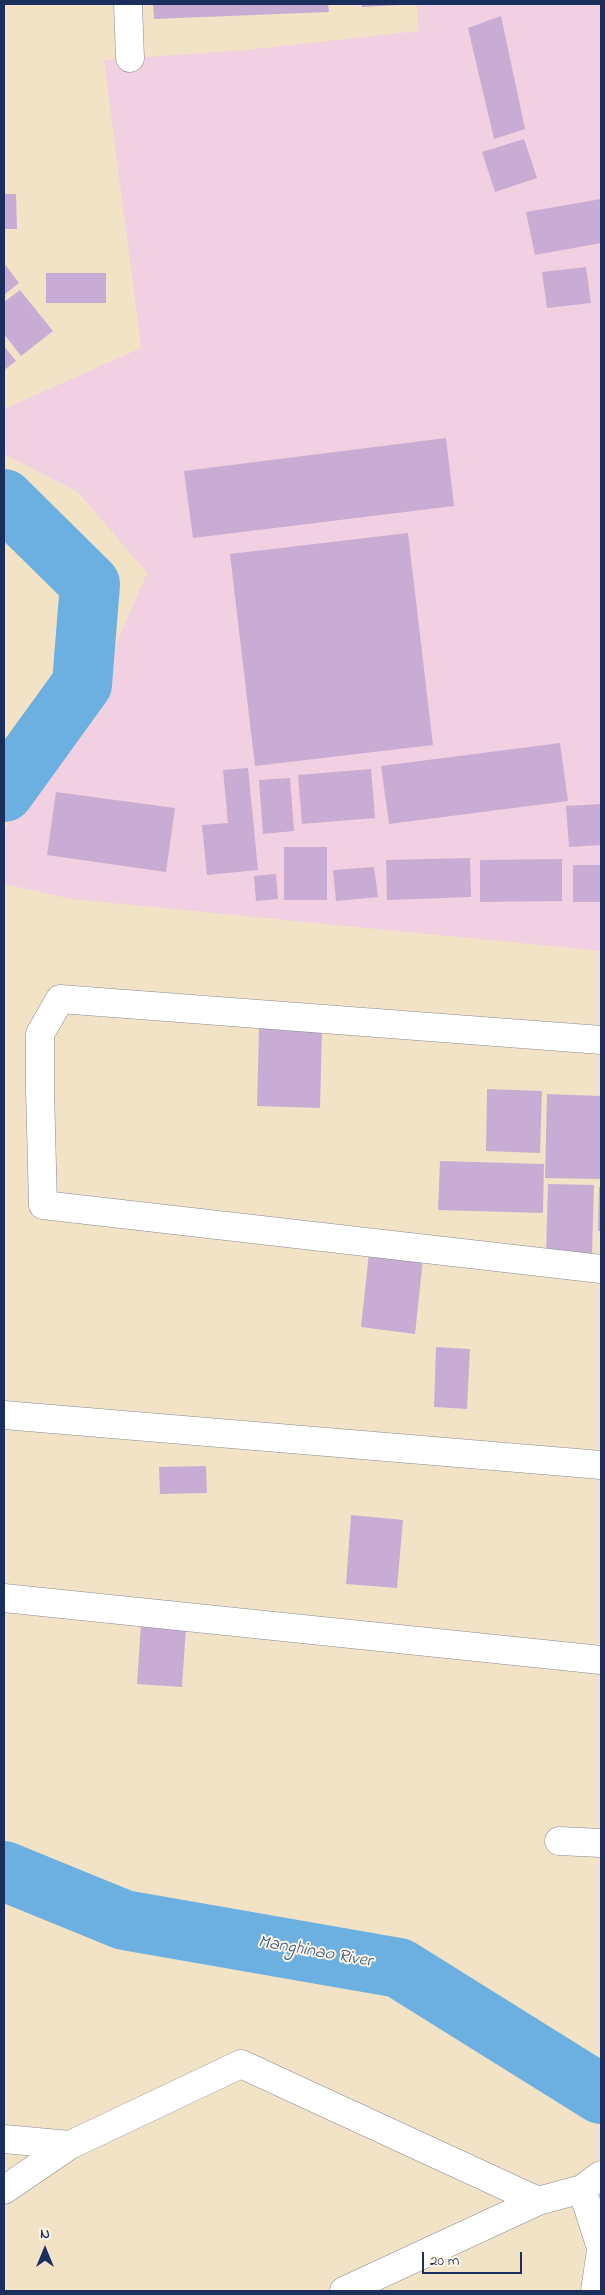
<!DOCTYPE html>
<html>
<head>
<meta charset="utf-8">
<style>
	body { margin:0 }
	#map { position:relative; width:605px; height:2295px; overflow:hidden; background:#f2e3c6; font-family:"Indie Flower",sans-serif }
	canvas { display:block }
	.frame { position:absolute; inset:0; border:5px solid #1b2f5e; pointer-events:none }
	.north { position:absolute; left:20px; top:2225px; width:50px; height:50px; -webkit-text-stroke:4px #fcf5e5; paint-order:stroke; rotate:0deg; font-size:14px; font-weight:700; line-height:20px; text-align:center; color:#1b2f5e }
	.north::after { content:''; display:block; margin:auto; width:18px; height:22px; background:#1b2f5e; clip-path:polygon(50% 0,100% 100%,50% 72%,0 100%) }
	.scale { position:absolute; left:422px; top:2252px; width:100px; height:22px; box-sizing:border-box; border:2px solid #1b2f5e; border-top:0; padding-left:6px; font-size:15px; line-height:18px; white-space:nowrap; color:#1b2f5e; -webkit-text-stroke:4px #fcf5e5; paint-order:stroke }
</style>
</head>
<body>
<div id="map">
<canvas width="605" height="2295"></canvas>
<div class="frame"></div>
<div class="north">N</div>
<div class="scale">20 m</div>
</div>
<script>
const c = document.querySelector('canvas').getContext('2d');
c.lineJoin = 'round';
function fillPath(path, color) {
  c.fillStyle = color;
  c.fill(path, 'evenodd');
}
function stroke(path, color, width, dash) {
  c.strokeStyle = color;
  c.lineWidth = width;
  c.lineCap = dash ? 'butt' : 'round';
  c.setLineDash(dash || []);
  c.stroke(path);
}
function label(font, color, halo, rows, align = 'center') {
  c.font = font + ' "Indie Flower",sans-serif';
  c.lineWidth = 4;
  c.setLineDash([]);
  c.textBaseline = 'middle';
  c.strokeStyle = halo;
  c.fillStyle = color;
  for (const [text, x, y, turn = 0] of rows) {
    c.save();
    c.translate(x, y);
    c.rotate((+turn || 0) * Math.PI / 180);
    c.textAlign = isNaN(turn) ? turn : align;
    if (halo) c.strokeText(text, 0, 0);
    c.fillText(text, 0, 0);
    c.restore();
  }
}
const built = new Path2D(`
	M417,4H601V951L71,899L4,884V830L94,695L147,573L78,492L4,454V409L141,348L104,60L246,50L418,31Z`);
const river = new Path2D(`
	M4,499L90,584L82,684L4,792
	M4,1871L124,1920L399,1968L601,2094`);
const building = new Path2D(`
	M153,4H328L329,12L154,19Z
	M362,4H399V5L362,7Z
	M501,16L525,129L494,139L468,28Z
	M524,139L537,178L495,192L482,152Z
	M4,194H16L17,229H4Z
	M601,199V243L535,255L526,212Z
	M4,263L19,283L4,295Z
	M586,267L591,303L547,308L542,272Z
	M46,273H106V303H46Z
	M20,290L53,331L21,356L4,334V302Z
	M4,346L16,361L4,370Z
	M446,438L454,506L193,538L184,471Z
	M408,533L433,745L255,766L230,554Z
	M560,743L568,801L389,824L381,766Z
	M248,768L258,870L207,875L202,825L228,823L223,770Z
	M371,769L375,818L302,824L298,775Z
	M290,778L294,831L263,834L259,780Z
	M56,792L175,808L166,872L47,855Z
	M601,804V845L569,847L566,806Z
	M284,847H327V900H284Z
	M470,858L471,897L387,900L386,860Z
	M562,859V901L480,902V860Z
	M573,865H601V902H573Z
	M374,867L378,897L336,901L333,870Z
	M276,874L278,899L256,901L254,876Z
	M259,1028L322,1030L320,1108L257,1106Z
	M487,1089L542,1091L540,1153L486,1151Z
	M547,1094L601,1096V1179L545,1178Z
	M440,1161L544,1164L543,1213L438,1210Z
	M548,1184L594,1185L592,1255L546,1253Z
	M599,1187H601V1231H598Z
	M369,1253L423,1259L415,1334L361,1327Z
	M436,1347L470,1349L467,1409L434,1407Z
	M206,1466L207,1493L160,1494L159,1467Z
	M351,1515L403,1520L397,1588L346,1584Z
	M141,1624L186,1627L182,1687L137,1684Z`);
const minor = new Path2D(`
	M128,4L130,58
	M601,1040L60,999L40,1034V1090L43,1205L601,1269
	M4,1415L601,1465
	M4,1598L601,1660
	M559,1841L601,1843
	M4,2139L70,2145L241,2064L538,2201L582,2189L601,2175
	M582,2189L601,2248
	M4,2190L70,2145
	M344,2291L538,2201
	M595,2291L601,2250`);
const waterNames = [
	["Manghinao River",315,1953,10]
];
fillPath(built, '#f1d0e2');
stroke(river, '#6bb0e1', 60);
fillPath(building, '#c9acd3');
stroke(minor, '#868992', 29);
stroke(minor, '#fff', 28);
label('italic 18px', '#335685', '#fcf5e5', waterNames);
</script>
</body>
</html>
